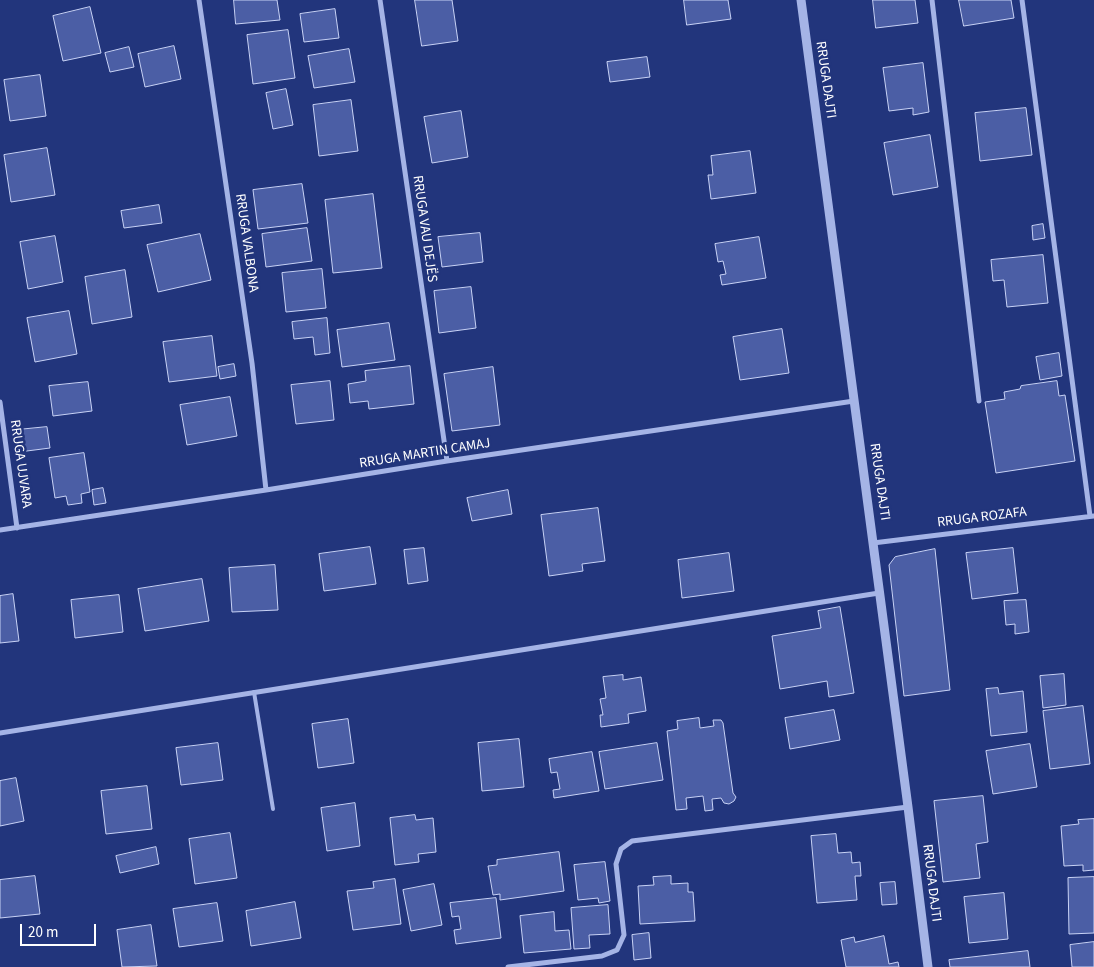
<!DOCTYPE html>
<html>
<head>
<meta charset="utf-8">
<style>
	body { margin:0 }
	#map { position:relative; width:1094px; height:967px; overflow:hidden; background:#22357c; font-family:"Source Sans 3",sans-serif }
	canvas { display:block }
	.scale { position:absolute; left:20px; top:924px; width:76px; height:22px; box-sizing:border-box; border:2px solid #fff; border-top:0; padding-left:6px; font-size:15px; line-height:18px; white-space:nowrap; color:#fff; -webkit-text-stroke:4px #22357c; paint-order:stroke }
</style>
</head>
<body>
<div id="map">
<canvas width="1094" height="967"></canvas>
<div class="scale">20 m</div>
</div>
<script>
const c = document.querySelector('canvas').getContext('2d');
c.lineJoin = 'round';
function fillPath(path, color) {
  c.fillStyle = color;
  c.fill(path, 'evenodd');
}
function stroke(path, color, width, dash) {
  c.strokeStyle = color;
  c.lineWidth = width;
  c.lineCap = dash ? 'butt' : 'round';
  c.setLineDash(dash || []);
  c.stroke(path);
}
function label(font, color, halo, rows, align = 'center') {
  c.font = font + ' "Source Sans 3",sans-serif';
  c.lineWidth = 5;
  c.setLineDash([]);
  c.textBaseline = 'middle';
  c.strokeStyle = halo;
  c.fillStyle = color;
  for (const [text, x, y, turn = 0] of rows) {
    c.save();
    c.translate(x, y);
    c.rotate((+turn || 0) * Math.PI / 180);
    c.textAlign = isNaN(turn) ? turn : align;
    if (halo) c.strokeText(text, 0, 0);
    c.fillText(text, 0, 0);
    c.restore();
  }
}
const building = new Path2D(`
	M234,0H277L280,20L236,24Z
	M415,0H452L458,41L422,46Z
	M684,0H728L731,19L687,25Z
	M873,0H915L918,23L876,28Z
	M959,0H1011L1014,18L964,26Z
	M90,7L101,53L63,61L53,16Z
	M335,9L339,38L304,42L300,14Z
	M288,30L295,78L253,84L247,35Z
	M174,46L181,79L145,87L138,54Z
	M129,47L134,67L110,72L105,53Z
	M349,49L355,82L314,88L308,56Z
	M647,57L650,77L610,82L607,62Z
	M923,63L929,112L913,115V108L889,111L883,68Z
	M40,75L46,116L10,121L4,80Z
	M286,89L293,125L273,129L266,93Z
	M351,100L358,151L319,156L313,105Z
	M1026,108L1032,155L980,161L975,113Z
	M461,111L468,157L432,163L424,117Z
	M930,135L938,187L893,195L884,143Z
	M47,148L55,195L11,202L4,155Z
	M750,151L756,193L711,199L708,175H713L711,156Z
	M302,184L308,223L258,229L253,190Z
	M373,194L382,268L333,273L325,200Z
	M159,205L162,223L124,228L121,211Z
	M1043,224L1045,238L1033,240L1032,226Z
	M307,228L312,261L266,267L262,234Z
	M480,233L483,262L442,267L438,237Z
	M200,234L211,280L158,292L147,245Z
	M55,236L63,282L28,289L20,242Z
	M759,237L766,278L722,285L720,275L726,274L723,261L718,262L715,244Z
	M1043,255L1048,303L1007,307L1004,280L993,281L991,260Z
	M322,269L326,308L286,312L282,273Z
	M125,270L132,317L92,324L85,277Z
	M471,287L476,328L439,333L434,291Z
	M69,311L77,354L35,362L27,318Z
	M327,318L330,353L315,355L313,337L294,339L292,322Z
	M389,323L395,360L342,367L337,330Z
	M782,329L789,373L740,380L733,337Z
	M212,336L217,376L169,382L163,342Z
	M1059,353L1062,376L1040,380L1036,357Z
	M234,364L236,376L220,379L218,367Z
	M410,366L414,404L369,409L368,401L350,403L348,384L366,381L365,371Z
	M493,367L500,425L452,431L444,374Z
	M330,381L334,420L296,424L291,385Z
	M1057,381L1059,396L1065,395L1075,461L996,473L985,402L1005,399L1004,392L1020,389L1021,386Z
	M88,382L92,411L53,416L49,386Z
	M230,397L237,436L187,445L180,405Z
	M47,427L50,448L19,452L17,430Z
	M84,453L90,492L81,494L82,503L68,505L66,496L55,498L49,458Z
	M103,488L106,503L94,505L92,490Z
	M508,490L512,514L472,521L467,498Z
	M598,508L605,561L582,564L583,571L549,576L541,515Z
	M370,547L376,584L324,591L319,554Z
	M424,548L428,581L408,584L404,550Z
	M1013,548L1018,593L972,599L966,553Z
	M935,549L950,690L904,696L889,565L895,557Z
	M729,553L734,591L682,598L678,560Z
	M275,565L278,610L232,612L229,568Z
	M202,579L209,621L145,631L138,589Z
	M13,594L19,641L0,643V596Z
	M119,595L123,632L75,638L71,600Z
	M1026,600L1029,632L1015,634V624L1006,625L1004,601Z
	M840,607L854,693L829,697L827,681L780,689L772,636L821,628L818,611Z
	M1064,674L1066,705L1043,708L1040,676Z
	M623,675V680L641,677L646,711L628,714L629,723L601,727L600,715H603L600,699L606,698L603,677Z
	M998,688L999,694L1023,691L1027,732L991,736L986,689Z
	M1083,706L1090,764L1050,769L1043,711Z
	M834,710L840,740L790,749L785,718Z
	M699,718L700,728L714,726L713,720H721L723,723L733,793L736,797L734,801L729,804L724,803L721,798L712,799L713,810L705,811L703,796L686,798L687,809L676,810L667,731L678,729L677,721Z
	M348,719L354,763L318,768L312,724Z
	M519,739L524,787L482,791L478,743Z
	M218,743L223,780L181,785L176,748Z
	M657,743L663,780L605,789L599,752Z
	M1030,744L1037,787L993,794L986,751Z
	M592,752L599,791L554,798L553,790L560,789L557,772L551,773L549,759Z
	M16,778L24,821L0,826V781Z
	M147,786L152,829L106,834L101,791Z
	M983,796L988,842L976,844L980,878L943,882L934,801Z
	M355,803L360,846L327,851L321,808Z
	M415,815L416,820L433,818L436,852L418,854L419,862L395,865L390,818Z
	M1094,819V870L1083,871V865L1064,866L1061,826L1079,824L1078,820Z
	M230,833L237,878L195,884L189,839Z
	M836,834L838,853L851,852L852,863L860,862L861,876H855L857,900L817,903L811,836Z
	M156,847L159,864L120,873L116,856Z
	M559,852L564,891L500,900V894L493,895L488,866L497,865V860Z
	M605,862L610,901L599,903L598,898L578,900L574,865Z
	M35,876L40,914L0,918V880Z
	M671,876V884L688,883V892H693L695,921L640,924L638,886L654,885L653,877Z
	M1094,877V933L1069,934L1068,878Z
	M395,879L401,924L353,930L347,891L374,888L373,882Z
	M895,882L897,904L882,905L880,883Z
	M434,884L442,925L411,931L403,890Z
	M1004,893L1008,939L969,943L964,897Z
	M496,898L501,938L456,944L454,930L461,929L459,916L452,917L450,903Z
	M295,902L301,938L251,946L246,911Z
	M217,903L223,941L179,947L173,909Z
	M608,905L610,934L589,935L590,948L574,949L571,908Z
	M554,912L555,931L569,930L571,949L524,953L520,916Z
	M151,925L157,966L122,967L117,930Z
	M649,933L651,958L634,960L632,935Z
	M884,936L889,964L898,962L899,967H846L841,940L854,937L855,942Z
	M1094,942V967H1072L1070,945Z
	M1028,951L1030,967H950L949,960Z`);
const service = new Path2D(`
	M254,692L273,809`);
const minor = new Path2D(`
	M199,0L252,363L266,490
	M380,0L447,461
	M932,0L979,401
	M1022,0L1090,516
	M0,402L17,528
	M0,530L266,490L447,461L854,401
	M873,543L1094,516
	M0,733L879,593
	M508,967L602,956L617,950L624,935L616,864L621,849L632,841L908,807`);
const tertiary = new Path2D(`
	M801,0L908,807L928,967`);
const streetNames = [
	["RRUGA DAJTI",825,80,82],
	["RRUGA VAU DEJËS",424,229,82],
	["RRUGA VALBONA",246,243,82],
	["RRUGA MARTIN CAMAJ",425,454,-9],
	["RRUGA UJVARA",20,464,82],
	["RRUGA DAJTI",879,482,82],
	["RRUGA ROZAFA",982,518,-7],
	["RRUGA DAJTI",931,883,83]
];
fillPath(building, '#4b5ea5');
stroke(building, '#c8d2f5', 1);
stroke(service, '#a5b4e6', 4);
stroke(minor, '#a5b4e6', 5);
stroke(tertiary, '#a5b4e6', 9);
label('14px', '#fff', '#22357c', streetNames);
</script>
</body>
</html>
